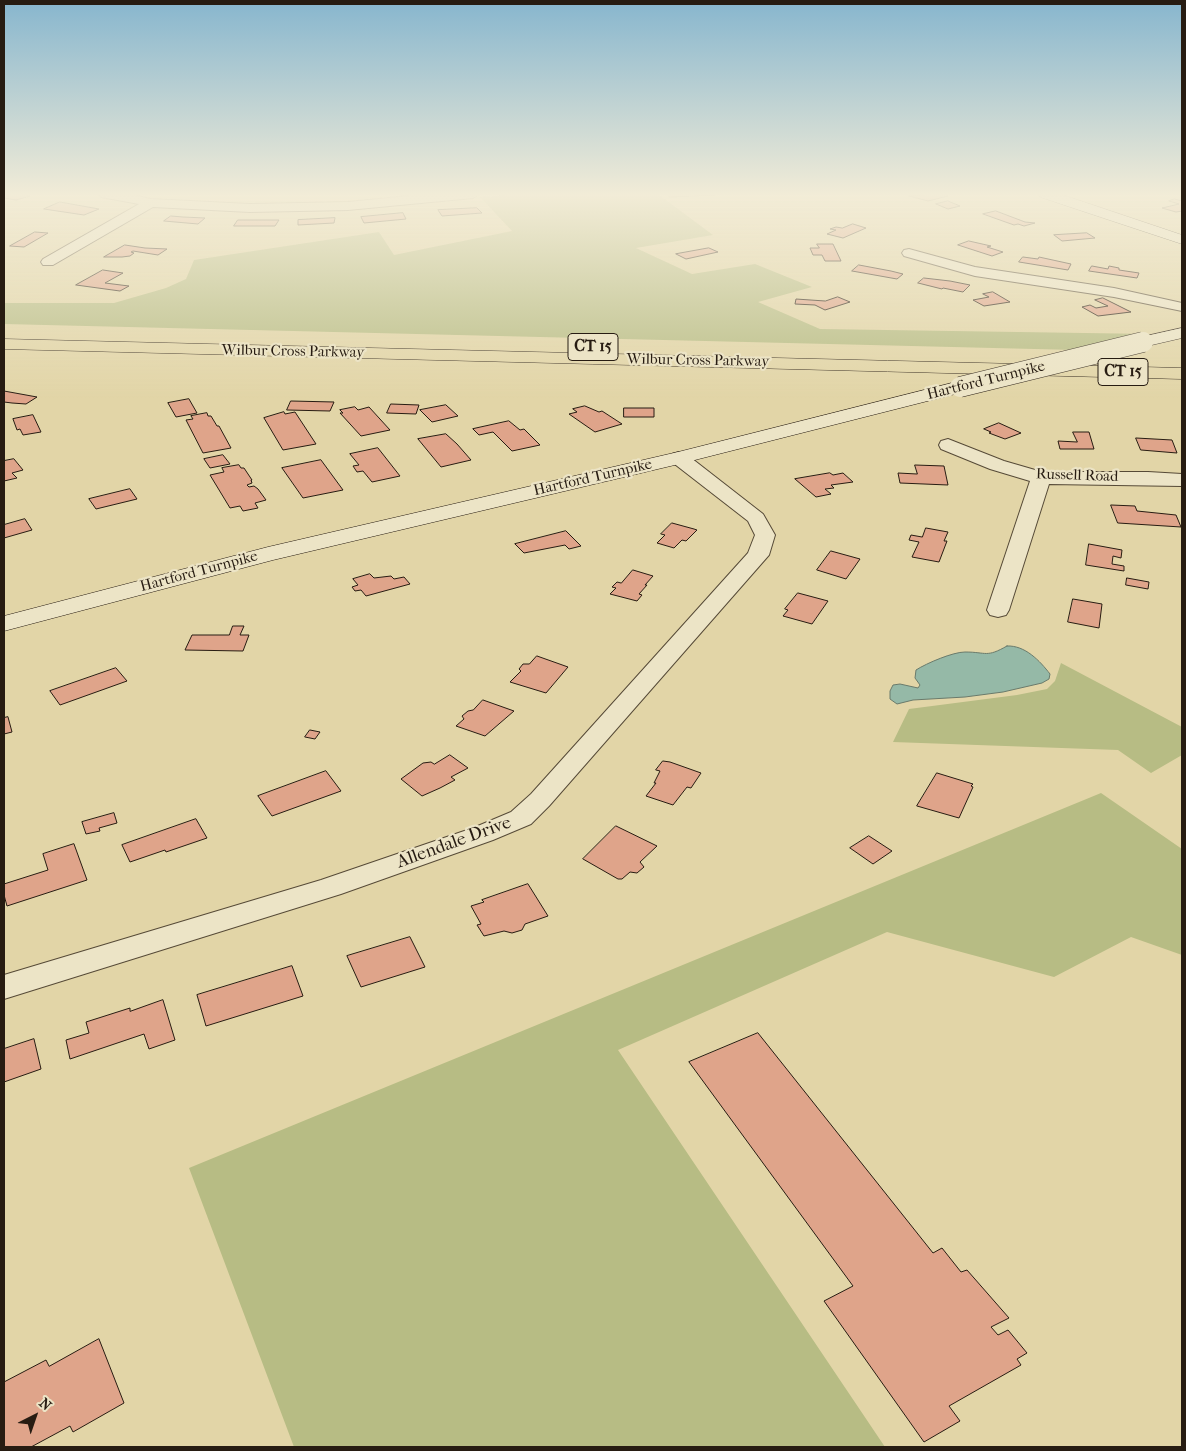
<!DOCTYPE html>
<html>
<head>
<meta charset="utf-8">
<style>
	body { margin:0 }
	#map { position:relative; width:1186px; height:1451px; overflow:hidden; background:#e2d5a7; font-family:"IM FELL French Canon",serif }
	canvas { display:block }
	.frame { position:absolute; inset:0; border:5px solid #271c12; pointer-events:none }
	.north { position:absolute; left:10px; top:1391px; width:50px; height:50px; -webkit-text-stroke:4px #ece4c6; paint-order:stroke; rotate:41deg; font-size:14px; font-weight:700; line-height:20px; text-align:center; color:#271c12 }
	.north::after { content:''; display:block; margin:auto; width:18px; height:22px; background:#271c12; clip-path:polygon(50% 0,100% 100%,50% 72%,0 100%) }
</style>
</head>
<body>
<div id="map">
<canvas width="1186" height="1451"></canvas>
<div class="frame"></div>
<div class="north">N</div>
</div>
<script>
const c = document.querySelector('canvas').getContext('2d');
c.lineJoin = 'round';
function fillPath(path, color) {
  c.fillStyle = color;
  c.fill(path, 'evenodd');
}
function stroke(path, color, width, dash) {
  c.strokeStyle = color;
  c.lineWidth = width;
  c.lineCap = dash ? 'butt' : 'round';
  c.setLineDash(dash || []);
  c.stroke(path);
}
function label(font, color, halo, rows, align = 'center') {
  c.font = font + ' "IM FELL French Canon",serif';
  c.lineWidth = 4.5;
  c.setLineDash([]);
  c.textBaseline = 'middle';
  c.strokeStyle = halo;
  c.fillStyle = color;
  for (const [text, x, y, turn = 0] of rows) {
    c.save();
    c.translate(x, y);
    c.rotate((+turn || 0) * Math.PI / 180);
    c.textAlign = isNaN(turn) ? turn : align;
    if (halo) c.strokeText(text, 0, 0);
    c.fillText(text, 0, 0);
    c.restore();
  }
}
const green = new Path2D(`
	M529,194H658L713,235L636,248L692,274L755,264L812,287L758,302L820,329L1152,334L1076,350L4,324V303H114L166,288L186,279L194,260L379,232L394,255L512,231L480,197Z
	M1061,663L1182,727V755L1151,773L1118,750L893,742L909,709L1017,695L1047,689L1055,681Z
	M1101,793L1182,849V955L1131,937L1054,977L887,932L618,1050L885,1447H294L189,1168Z`);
const water = new Path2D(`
	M1007,646C1025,645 1040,661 1050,674L1049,679L1042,683L1003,692L965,697L913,700L897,704L890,699V691L893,685L900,684L918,688L920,685L915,678L916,670C927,663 953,652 965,652C987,652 986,658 1007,646Z`);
const building = new Path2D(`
	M4,194H24L30,196L16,200L4,198Z
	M668,194H714L715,195L670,197Z
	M944,194L948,196L928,201L909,196Z
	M1175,199L1182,201V211L1176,212L1162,208L1179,204L1169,201Z
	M948,201L960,206L948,209L936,204Z
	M60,202L99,209L84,215L44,209Z
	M477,208L482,213L442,216L438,210Z
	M996,211L1025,222L1035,223L1024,226L1018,224L1014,225L983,214Z
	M403,213L406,219L364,223L361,217Z
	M171,216L183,217L205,218L198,224L164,221Z
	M335,218L334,223L298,225V220Z
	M238,220H279L275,226H234Z
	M853,224L866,228L843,238L827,234L836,230L830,229L836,227L842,228Z
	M35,232L48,233L24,247L10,246Z
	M1087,233L1095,238L1062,241L1054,235Z
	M969,241L991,246L987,247L1003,252L992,256L958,245Z
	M817,244H833L841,261H825L822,255H813L810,248H819Z
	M125,245L145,248L167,249L158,255L133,251L131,252L134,253L130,256L122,257H104Z
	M709,248L718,252L686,259L676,254Z
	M1023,257L1038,259L1039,257L1071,264L1068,270L1019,262Z
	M859,265L891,271L903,274L897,279L852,271Z
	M1092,266L1108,269L1109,266L1119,268V270L1139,273L1137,278L1089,271Z
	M103,270L123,273L105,283L129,286L120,291L76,285Z
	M924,278L950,281L970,285L963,292L943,288L942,289L918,283Z
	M993,292L1010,302L984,306L973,300L989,297L983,294Z
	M838,297L850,302L825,310L815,305L795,304L796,299L825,301Z
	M1103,298L1131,312L1098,316L1082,307L1090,305L1096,308L1108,306L1095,300Z
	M4,391L37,397L26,404L12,403L4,402Z
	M189,399L197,413L176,417L168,403Z
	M291,401L334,402L330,411L287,410Z
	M391,404L419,405L416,414L387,413Z
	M446,405L458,416L432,422L420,410Z
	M585,406L599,412L602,411L622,424L595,432L569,414L577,412L573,409Z
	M355,407L358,410L369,407L390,430L361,436L340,413H343L340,410Z
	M624,408H654V417H624Z
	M284,412L285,414L295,412L316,444L283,450L264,418Z
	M207,413L208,416H211L217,426H219L231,448L203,453L186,420L193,419L191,416Z
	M33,415L41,432L23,435L20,429L17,430L13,419Z
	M509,421L520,430L524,429L540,445L512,451L493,432L479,435L473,429Z
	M999,423L1021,433L1005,439L989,433L991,432L984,429Z
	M1073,432H1089L1094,449H1060L1058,441L1077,442Z
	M446,434L457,444L471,460L441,467L418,439Z
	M1136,438L1172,440L1177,453L1141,450Z
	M378,448L400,476L372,482L363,471L357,472L353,466L359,465L350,454Z
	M223,455L230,464L210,468L204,459Z
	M14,459L23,470L12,473L17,478L4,481V461Z
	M321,460L343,490L303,498L282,468Z
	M239,465L241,468H244L252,480H251L252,483L247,485L249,487L254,486L258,489L266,500L255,503L258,508L243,511L240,506L230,508L210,475L224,472L222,468Z
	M915,465L944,466L948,485L900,483L898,473L917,474Z
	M830,473L833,475L843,473L853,482L831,485L834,488L825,489L831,494L816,497L795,479Z
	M130,489L137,499L96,509L89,499Z
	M1111,505L1135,506L1137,511L1176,515L1181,527L1118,523Z
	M25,519L32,530L4,538V525Z
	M672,523L694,529L697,530L686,541L682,540L674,548L657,543L665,535L661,534Z
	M926,528L948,532L944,541H947L939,562L912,557L919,542L909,540L911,535L922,537Z
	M566,531L581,546L569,549L565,545L524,553L515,544Z
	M1089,544L1122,550L1121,558L1113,556L1112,564L1124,566V571L1086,565Z
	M831,551L860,559L846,579L817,570Z
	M633,570L653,576L645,585H647L639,594L642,595L637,601L610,594L616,588L612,587L617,582L621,583Z
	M370,574L374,578L391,576L394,579L404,577L410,584L366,596L361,590L355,591L352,587L358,585L353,579Z
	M1127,578L1149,582L1148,589L1126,585Z
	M798,593L828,601L812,624L783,616L788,610L785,609Z
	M1073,599L1102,604L1099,628L1068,622Z
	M233,626H244L240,635H249L243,651L185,650L192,635H229Z
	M537,656L568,667L546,693L510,682L521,671L519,669L523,664H529Z
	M116,668L127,681L60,705L50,691Z
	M483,700L514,711L485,736L456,726L464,719L462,716L468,711L473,710Z
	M8,717L12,732L4,734V718Z
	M310,730L320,732L315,739L305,737Z
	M450,755L468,768L451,777L455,780L440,788L422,796L401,779L423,763L431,762L434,764Z
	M663,761L670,762L701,773L691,788L687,787L673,805L646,796L656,783H654L660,771L656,770Z
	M326,771L341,791L272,816L258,796Z
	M937,773L973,784L971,786L973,787L959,818L917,806Z
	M114,813L117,823L99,828L100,831L86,834L82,822Z
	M196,819L207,838L166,852L165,850L130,862L122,845Z
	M616,826L657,846L640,862L644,867L637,873L630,872L622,879H618L583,859Z
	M869,836L892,851L873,864L850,848Z
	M74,844L87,880L7,906L4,895V884L48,870L43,854Z
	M528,884L548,916L525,924L522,930L512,933L504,931L484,936L477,925L481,924L471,906L484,902L482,900Z
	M410,937L425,967L361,987L347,956Z
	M292,966L303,996L206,1026L197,995Z
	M163,1000L175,1040L149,1049L144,1034L70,1059L66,1040L89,1033L86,1022L130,1008V1011Z
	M758,1033L933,1253L942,1248L961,1272L967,1270L1009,1318L991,1327L998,1335L1008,1330L1027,1353L1017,1359L1021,1365L949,1406L960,1421L924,1442L824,1301L853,1286L689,1062Z
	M34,1039L41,1069L4,1082V1049Z
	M99,1339L124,1403L73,1432L70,1426L31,1447H4V1382L46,1360L49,1366Z`);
const minor = new Path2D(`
	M99,194H127L151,199L250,204L348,202L429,194H479L473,198L348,210L250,212L153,207L53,265H43L41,262L43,259L139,204L101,197Z
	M909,249L975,267L1114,288L1182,303V311L1114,297L975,276L904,256L902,253L904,250Z
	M948,439L1004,461L1042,472H1148L1182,474V486L1049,484L1009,610L1006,615L998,617L990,615L987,610L1030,481L990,469L941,449L939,445L941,441Z
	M679,452L686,454L763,514L775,535L769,555L549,806L531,824L493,840L341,894L4,999V975L321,880L473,828L511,812L531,794L748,553L755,535L748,521L672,462L670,458L672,454Z`);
const secondary = new Path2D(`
	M1038,194H1060L1182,235V244L1040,197Z
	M1182,328V338L1143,347L1137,346L1134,342L1137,338Z
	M960,381L967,383L969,387L967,391L679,464L273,560L4,631V616L268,547L678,452Z`);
const motorway = new Path2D(`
	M4,339L1182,368V379L4,349Z`);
const secondaryBridge = new Path2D(`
	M960,387L1143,342`);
const farStreetnames = [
	["Wilbur Cross Parkway",293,352,1],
	["Wilbur Cross Parkway",698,361,1],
	["Hartford Turnpike",986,381,-14],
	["Russell Road",1077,476,2],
	["Hartford Turnpike",593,478,-13],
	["Hartford Turnpike",199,572,-15]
];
const shields = [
	[593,347,50],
	[1123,372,50]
];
const shieldNames = [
	["CT 15",593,347],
	["CT 15",1123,372]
];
const streetNames = [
	["Allendale Drive",454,843,-20]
];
fillPath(green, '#b7bc84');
fillPath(water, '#95b9a7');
stroke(water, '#697a6b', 1);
fillPath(building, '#dfa48a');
stroke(building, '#271c12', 1);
stroke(minor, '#564a37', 2);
stroke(secondary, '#271c12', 1);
stroke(motorway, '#271c12', 1);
fillPath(minor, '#ece4c6');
fillPath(secondary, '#ece4c6');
fillPath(motorway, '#e2d5a7');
stroke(secondaryBridge, '#271c12', 21, []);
stroke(secondaryBridge, '#ece4c6', 20);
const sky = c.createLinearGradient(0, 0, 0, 398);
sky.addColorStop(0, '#87b6ce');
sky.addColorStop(0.49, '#f2ecd7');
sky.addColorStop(1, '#f2ecd700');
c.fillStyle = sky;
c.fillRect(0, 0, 1186, 398);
label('15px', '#271c12', '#ece4c6', farStreetnames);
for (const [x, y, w] of shields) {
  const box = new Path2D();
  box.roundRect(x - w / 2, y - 13.5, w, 27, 4);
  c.fillStyle = '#ece4c6';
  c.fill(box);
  stroke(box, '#271c12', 1);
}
label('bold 16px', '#271c12', null, shieldNames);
label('18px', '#271c12', '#ece4c6', streetNames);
</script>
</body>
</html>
